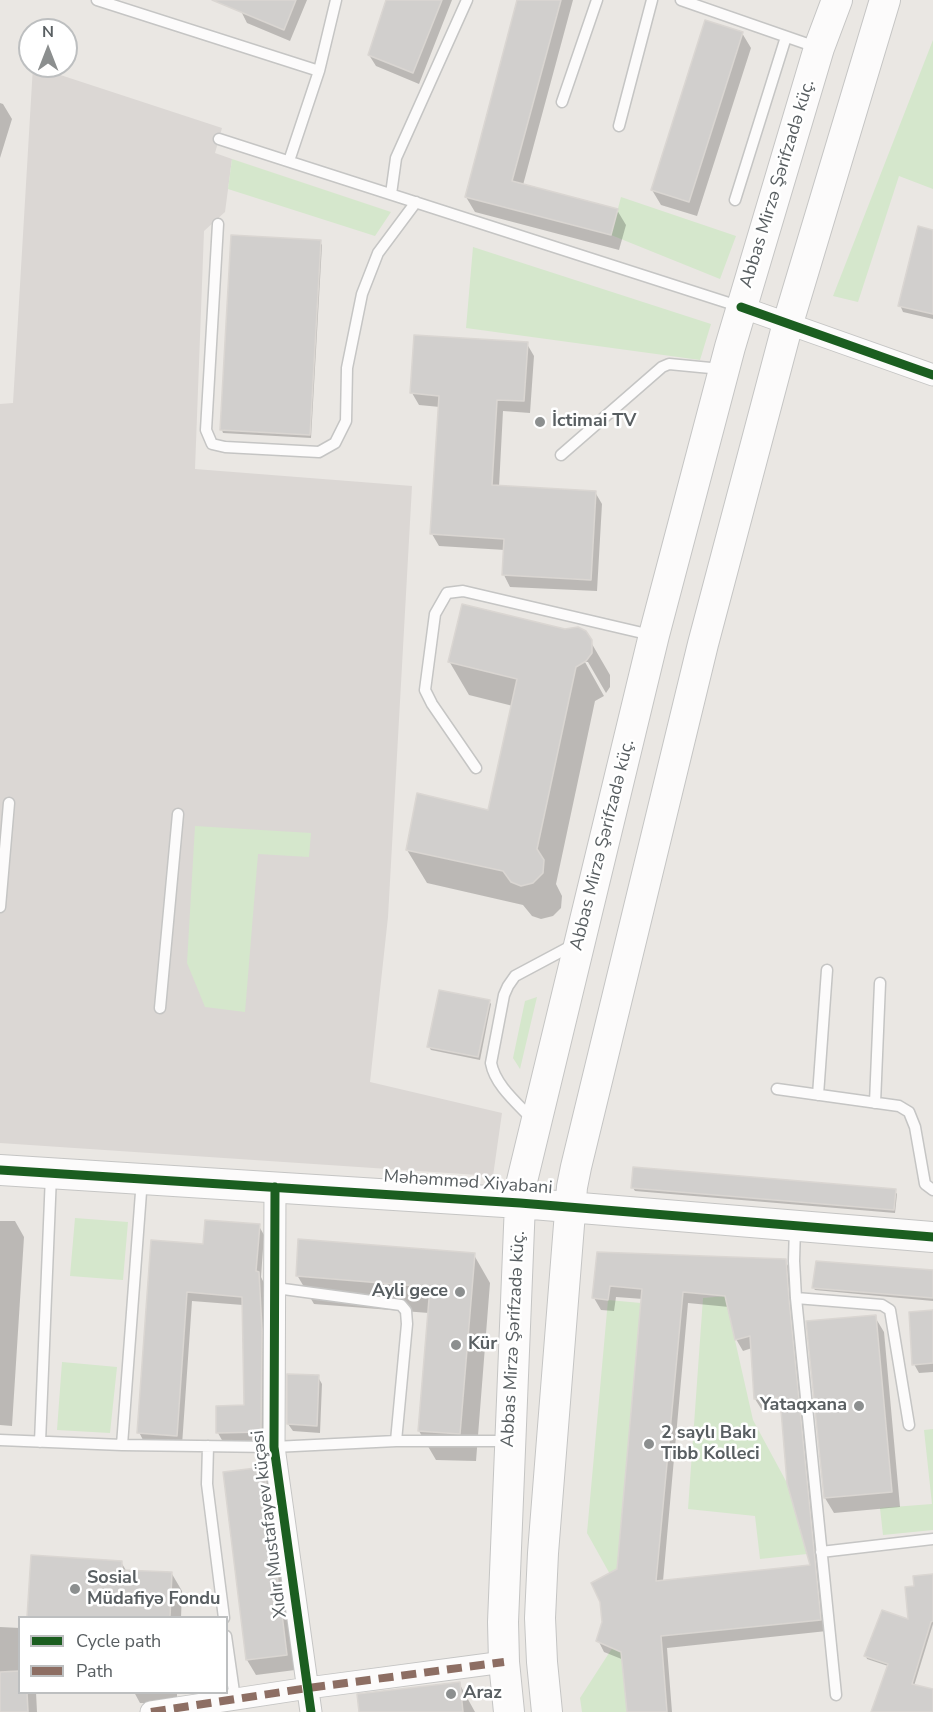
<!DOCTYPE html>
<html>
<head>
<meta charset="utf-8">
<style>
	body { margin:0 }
	#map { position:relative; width:933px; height:1712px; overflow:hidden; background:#eae7e3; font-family:"Nunito Sans",sans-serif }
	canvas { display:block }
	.legend { position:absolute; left:18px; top:1616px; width:210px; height:78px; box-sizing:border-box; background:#fff; border:2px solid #bdbfc0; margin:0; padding:8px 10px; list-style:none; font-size:18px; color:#595f62 }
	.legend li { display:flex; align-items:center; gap:12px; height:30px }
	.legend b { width:30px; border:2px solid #bdbfc0 }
	.north { position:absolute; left:18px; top:18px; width:60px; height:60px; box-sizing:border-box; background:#fff; border:2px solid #bdbfc0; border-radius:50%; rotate:0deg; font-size:16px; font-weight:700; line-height:24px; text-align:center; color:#595f62 }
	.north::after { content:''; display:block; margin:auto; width:21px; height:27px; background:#8c8f8f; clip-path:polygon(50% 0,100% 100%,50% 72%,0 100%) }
</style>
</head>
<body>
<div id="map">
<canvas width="933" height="1712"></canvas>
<ul class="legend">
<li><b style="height:8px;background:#1b5e20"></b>Cycle path</li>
<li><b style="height:8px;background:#8d6e63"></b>Path</li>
</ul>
<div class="north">N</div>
</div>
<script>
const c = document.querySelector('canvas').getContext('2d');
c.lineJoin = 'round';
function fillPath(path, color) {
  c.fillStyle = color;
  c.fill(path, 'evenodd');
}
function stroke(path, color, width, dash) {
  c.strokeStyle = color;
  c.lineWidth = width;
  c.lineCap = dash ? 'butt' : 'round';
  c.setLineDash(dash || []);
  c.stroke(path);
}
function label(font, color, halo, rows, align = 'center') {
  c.font = font + ' "Nunito Sans",sans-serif';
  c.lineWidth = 5;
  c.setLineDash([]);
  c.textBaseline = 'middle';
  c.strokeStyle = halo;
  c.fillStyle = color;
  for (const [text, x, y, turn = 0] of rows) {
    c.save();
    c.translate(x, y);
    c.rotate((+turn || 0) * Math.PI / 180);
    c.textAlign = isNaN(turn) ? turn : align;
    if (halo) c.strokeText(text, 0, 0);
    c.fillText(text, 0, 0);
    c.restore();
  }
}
const industrial = new Path2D(`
	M33,66L222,128L215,153L232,159L225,212L204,231L195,469L412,486L388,917L370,1082L502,1113L493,1176L0,1143V404L13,403Z`);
const green = new Path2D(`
	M933,40V189L899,176L858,302L833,296Z
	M232,159L391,212L375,236L228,189Z
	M621,197L736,236L720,279L611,235Z
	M473,247L711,324L700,360L466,328Z
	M195,826L311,833L309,857L258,854L245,1012L205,1007L187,963Z
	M537,997L520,1069L513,1058L525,1001Z
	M75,1218L128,1222L123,1280L70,1276Z
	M725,1296L753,1420L787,1483L807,1554L760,1559L755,1516L688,1509L703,1298Z
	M608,1300L641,1303L616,1585L587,1533Z
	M62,1362L117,1367L110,1433L57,1430Z
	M933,1429V1530L883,1535L880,1508L932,1504L924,1430Z
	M620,1636L627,1712H582L580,1698Z`);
const shadow = new Path2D(`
	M244,0H307L290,41L247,23L241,11Z
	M388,0H452L419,84L376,66L369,55Z
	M519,0H573L523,185L617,210L626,225L619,250L475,212L466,197Z
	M742,33L751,48L697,216L661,205L652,190Z
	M0,103L3,104L12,119L0,158Z
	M933,231V319L903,312L900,305Z
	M320,242L322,245L311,438L223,433L222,430Z
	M527,344L534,356L530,413L503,411L499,487L595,492L602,504L597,591L510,587L504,575L505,550L439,546L432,534L440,407L419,405L412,393Z
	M565,630L585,632L610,675V687L606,693L588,662H585L604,696L595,701L556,884L562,896L561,908L553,916L541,919L532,916L523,905L427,883L407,850L489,812L513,706L469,695L449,661Z
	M489,1001L491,1004L480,1060L431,1050L429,1047Z
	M633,1188L895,1191L897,1194L895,1213L635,1191Z
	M0,1221H15L24,1237L12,1426L0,1425Z
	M259,1226L264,1235L261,1277L264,1283L266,1341V1441L223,1442L218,1433L246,1407L243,1305L192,1301L182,1445L144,1442L139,1432L152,1242L205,1246Z
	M599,1254L785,1261L792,1272L827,1631L667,1648L672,1712H628L624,1660L604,1652L598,1640L618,1570L643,1299L616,1297L614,1311L601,1310L594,1298ZM688,1303L729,1307L736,1339L743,1351L752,1348L755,1399L762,1410H782L812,1566L663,1581Z
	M474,1255L490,1283L476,1461L436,1460L419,1431L429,1313L314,1304L297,1275Z
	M933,1272V1301L815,1290L813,1287Z
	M933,1311V1372L919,1373L914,1364Z
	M875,1317L884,1332L900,1507L834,1513L825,1498Z
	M318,1377L322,1384L320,1433L293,1431L288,1424Z
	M263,1469L272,1484L295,1670L256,1675L247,1660Z
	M32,1557L121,1562L127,1572L172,1574L182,1591L181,1618H29Z
	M933,1575V1624L914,1686L933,1691V1712H873L888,1666L867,1659L866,1656L910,1621L916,1588Z
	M0,1627L20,1628V1692H36L37,1712H0Z
	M459,1683L475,1712H360Z
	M134,1692H177V1704L140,1703Z`);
const building = new Path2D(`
	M212,0H296L284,30Z
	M386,0H442L413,73L368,55Z
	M517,0H561L512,181L618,209L611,235L465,197Z
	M705,20L743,32L689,202L651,190Z
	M918,226L933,230V314L898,306Z
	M231,235L321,240L310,435L220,430Z
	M414,335L528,342L524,401L497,400L492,485L596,491L591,580L502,575L504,539L430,534L439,396L410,393Z
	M462,604L565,629L578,627L586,631L592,640V653L586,661L576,667L537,849L544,860L543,873L533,883L521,886L511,882L503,871L406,850L417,793L488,810L517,679L448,662Z
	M439,990L490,1000L478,1057L427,1047Z
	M633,1167L896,1189L894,1210L631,1188Z
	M205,1220L260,1224L256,1271L259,1272L262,1330L261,1432L216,1433V1406L244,1405L242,1297L187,1292L177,1436L137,1433L151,1240L203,1244Z
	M298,1239L475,1253L460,1434L418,1431L430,1287L296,1276Z
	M597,1252L786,1259L789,1299L821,1620L661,1636L667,1712H627L621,1652L596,1641L602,1622L600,1602L591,1583L617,1569L642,1289L610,1286L608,1300L592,1298ZM683,1292L725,1296L735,1340L750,1336L754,1399L780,1398L787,1483L810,1565L656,1581Z
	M816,1261L933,1270V1298L812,1288Z
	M933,1310V1363L912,1365L909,1312Z
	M876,1315L892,1492L824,1498L806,1321Z
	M287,1374L319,1375L317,1426L287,1424Z
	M264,1467L287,1655L246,1660L223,1472Z
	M31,1555L122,1561V1570L172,1572L170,1617H27Z
	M933,1574V1621L931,1622L912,1684L933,1689V1712H871L888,1664L864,1656L882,1610L908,1619L905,1587L914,1586L913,1576Z
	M20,1671V1692H27L28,1712H0V1672Z
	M460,1682L463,1712H359L357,1694Z`);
const lane = new Path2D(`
	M97,0L319,71L289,161
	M681,0L816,47
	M319,71L336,0
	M562,102L597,0
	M619,126L652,0
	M219,139L741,307
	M391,194L396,158L467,0
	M735,200L786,37
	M218,224L206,430L212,444L225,447L319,452L335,443L346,421L347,368L362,294L378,253L416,202
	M561,455L662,367L669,364L721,369
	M476,768L432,704L425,690L435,614L447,593L463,591L651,635
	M0,907L9,803
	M160,1008L178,814
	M777,1089L899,1106L909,1112L915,1127L925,1184L933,1190
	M818,1095L827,970
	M875,1103L880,983
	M532,1119C517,1103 495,1085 491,1063L504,995L508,986L515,976L575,944
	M795,1227L794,1261L796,1298L836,1695
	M276,1288L401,1305L406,1311L407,1324L396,1441
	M796,1298L882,1305L890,1310L909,1425
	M0,1440L122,1445L274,1447L396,1441H509
	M40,1442L51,1175
	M122,1445L142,1179
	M208,1446L207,1484L224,1618
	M821,1552L933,1539
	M226,1636L235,1699`);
const street = new Path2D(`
	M741,307L933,375
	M275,1187L274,1447L311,1712
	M151,1712L308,1688L504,1662`);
const secondary = new Path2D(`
	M0,1170L520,1203L933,1237
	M509,1712L504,1662L503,1622L520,1203L522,1181L654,635L730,347L819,48L837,0
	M547,1712L542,1662L540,1618L543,1553L572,1187L576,1167L703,644L788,323L885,0`);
const quiet = new Path2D(`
	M151,1712L308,1688L504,1662`);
const cycleway = new Path2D(`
	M741,307L933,375
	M0,1170L520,1203L933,1237
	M275,1187L274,1447L311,1712`);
const markers = [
	[540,422,6,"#8c8f8f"],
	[460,1292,6,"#8c8f8f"],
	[456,1345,6,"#8c8f8f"],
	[859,1406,6,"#8c8f8f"],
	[649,1444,6,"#8c8f8f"],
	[75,1589,6,"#8c8f8f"],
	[451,1694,6,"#8c8f8f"]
];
const streetNames = [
	["Abbas Mirzə Şərifzadə küç.",778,184,-73],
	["Abbas Mirzə Şərifzadə küç.",603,845,-76],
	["Məhəmməd Xiyabani",468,1183,4],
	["Abbas Mirzə Şərifzadə küç.",514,1339,-87],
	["Xıdır Mustafayev küçəsi",270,1524,-97]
];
const poiNames = [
	["İctimai TV",552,422],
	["Ayli gece",448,1292,"right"],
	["Kür",468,1345],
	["Yataqxana",847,1406,"right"],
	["2 saylı Bakı",661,1434],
	["Tibb Kolleci",661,1455],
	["Sosial",87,1579],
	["Müdafiyə Fondu",87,1600],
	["Araz",463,1694]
];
fillPath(industrial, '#dbd7d4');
fillPath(green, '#d5e7cc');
fillPath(shadow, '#0003');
fillPath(building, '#d1cfcd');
stroke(building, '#dad6d2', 1.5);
stroke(lane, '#c5c5c4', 13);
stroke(street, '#c5c5c4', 23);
stroke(secondary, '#c5c5c4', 32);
stroke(lane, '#fcfbfb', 10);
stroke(street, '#fcfbfb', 21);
stroke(secondary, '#fcfbfb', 30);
stroke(quiet, '#8d6e63', 8, [15, 8]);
stroke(cycleway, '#1b5e20', 9);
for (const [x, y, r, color] of markers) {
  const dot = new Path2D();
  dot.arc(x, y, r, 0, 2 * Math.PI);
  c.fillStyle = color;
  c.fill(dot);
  stroke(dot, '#fff', 2);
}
label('18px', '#595f62', '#fff', streetNames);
label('bold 18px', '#595f62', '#fff', poiNames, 'left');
</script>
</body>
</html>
